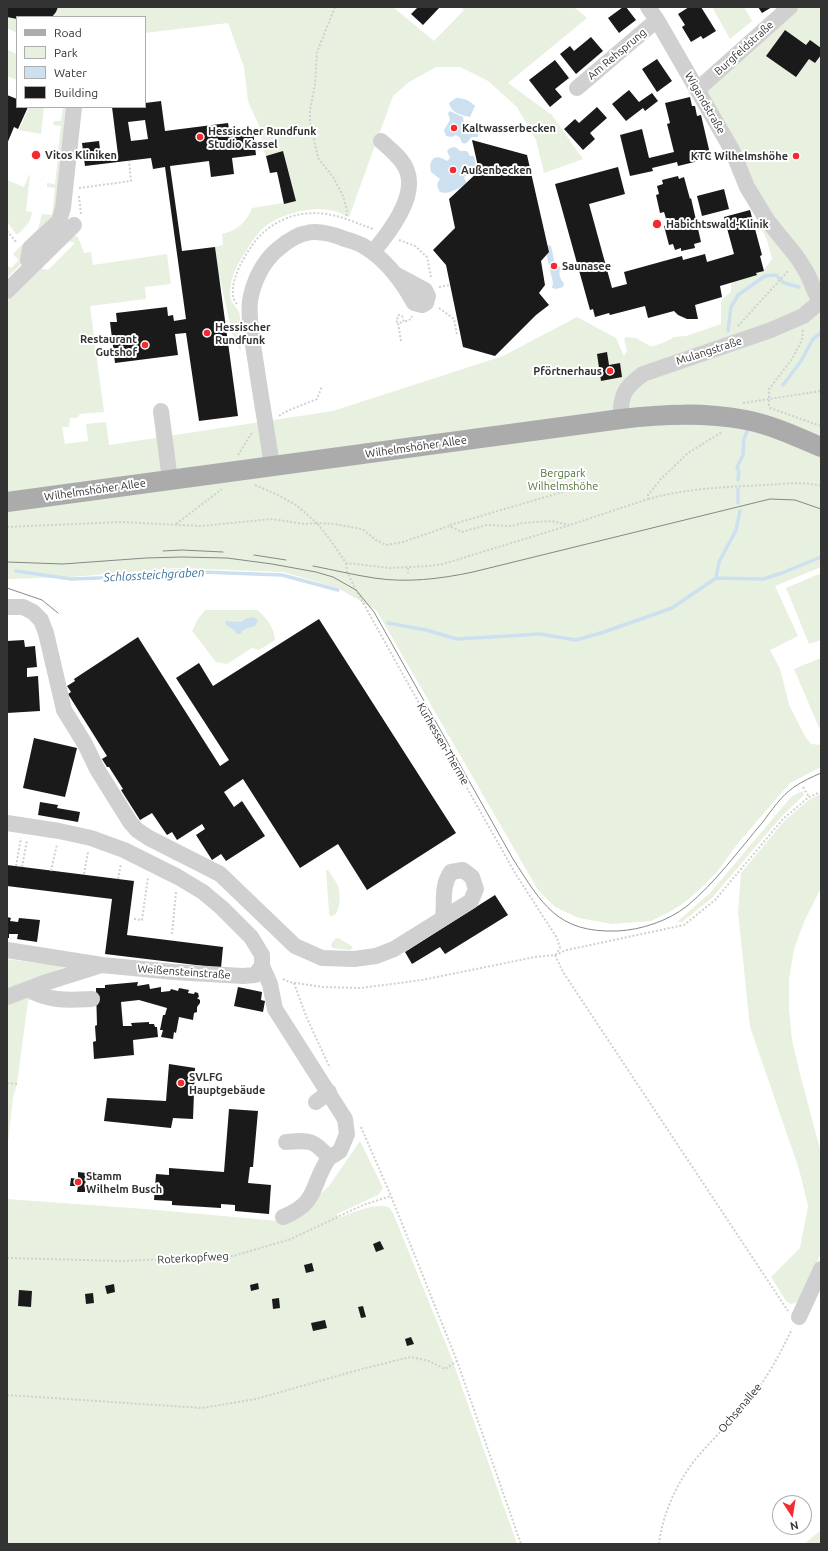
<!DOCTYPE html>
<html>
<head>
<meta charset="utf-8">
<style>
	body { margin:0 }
	#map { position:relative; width:828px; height:1551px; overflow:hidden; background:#fff; font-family:Ubuntu,sans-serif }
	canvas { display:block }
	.frame { position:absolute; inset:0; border:8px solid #333; pointer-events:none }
	.legend { position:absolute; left:16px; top:16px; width:130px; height:92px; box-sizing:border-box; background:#fff; border:1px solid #adadad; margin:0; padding:5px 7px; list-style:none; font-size:12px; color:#333 }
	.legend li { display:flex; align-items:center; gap:8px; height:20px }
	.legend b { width:20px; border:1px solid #adadad }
	.north { position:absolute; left:772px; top:1495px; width:40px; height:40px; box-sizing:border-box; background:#fff; border:1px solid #adadad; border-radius:50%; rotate:168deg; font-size:11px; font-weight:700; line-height:16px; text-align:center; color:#333 }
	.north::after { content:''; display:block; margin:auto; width:14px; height:18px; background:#f42a2f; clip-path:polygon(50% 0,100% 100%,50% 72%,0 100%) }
</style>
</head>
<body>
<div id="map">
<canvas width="828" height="1551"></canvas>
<div class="frame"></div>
<ul class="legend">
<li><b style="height:5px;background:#ababab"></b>Road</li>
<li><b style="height:11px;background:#e8f0e0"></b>Park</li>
<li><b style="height:11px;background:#cce0f0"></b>Water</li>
<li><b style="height:11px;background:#1a1a1a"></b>Building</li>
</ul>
<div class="north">N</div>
</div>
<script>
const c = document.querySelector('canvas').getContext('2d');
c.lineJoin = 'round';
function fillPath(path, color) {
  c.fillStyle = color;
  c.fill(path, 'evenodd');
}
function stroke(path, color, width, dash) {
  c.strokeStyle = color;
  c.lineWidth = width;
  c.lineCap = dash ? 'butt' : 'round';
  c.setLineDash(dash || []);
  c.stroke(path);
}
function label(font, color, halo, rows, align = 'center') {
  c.font = font + ' Ubuntu,sans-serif';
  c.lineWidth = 4;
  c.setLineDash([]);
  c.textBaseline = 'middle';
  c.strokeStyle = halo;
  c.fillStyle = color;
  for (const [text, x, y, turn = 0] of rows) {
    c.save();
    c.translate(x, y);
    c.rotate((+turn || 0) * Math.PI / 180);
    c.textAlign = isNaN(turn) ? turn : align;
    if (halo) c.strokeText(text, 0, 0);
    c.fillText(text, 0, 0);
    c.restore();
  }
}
const green = new Path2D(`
	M58,7H393L434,41L464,10L461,7H574L587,18L508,83L552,115L583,159L544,173L536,140L517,107L488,81L460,67H436L409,82L393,96L349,217C344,215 339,212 334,211C312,205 276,214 260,231C255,237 250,244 246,251C238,263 230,278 230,293C230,304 235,304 239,312C241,317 240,344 241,352L232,333L218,270L215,247L223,245L222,234C236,231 247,222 252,208L296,201L283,151L266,156L263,149L260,128L248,101L244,67L228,23L145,33V17H52L56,12Z
	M712,7H744L752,21L730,39Z
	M799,7H821V567L775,586L798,636L770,650L780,669L789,705L806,738L811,744L821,745V767L790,783L739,842L717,872L700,889L685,902L673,910L651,921L612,924L579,918L555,907L538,890L379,615L377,611L338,588L283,572L177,568L71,577L7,579V301L39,268L48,270L75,243L64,240L70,234L78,237L84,253L91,252L93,265L167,254L171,284L145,287L146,299L90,306L104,412L80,414L77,418H70L69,427H62L65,444L88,441L86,424L106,422L109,445L333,411L503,356L577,317L616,338L624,356L627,350L624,339L626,337L636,338L650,346H654L665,342L674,337L686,336L721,324V303L722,299L731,292V284L735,281L763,271L772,259L767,240L751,207L701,92Z
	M8,17L17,19V33L7,28Z
	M8,50L17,54V80L7,76Z
	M29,107H44L41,134L19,130Z
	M63,107H71L59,214L25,260L7,278V265L11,268L19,260L13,254L38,229L42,214L52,215L55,188L47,187V183L55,184L58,156L50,155V151H58L61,126L53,125L54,121H61Z
	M29,175H30L26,211L32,212C31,223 25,227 18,234H16L7,222V180L24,187Z
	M819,574L821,578V640L809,644L786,588Z
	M205,610H257C267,618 274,627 275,640L259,650L252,648L227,664L216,662L192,631L198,619Z
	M821,658V730H820L794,669Z
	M802,791L804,795L781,817L712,898L682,922H677L710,893L791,797Z
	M821,794V888L804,922L794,949L789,979V1010L792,1040L799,1070L821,1153V1253L800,1300L795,1303L791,1304L786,1301L771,1277L800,1248L808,1206L799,1169L750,1027L738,912L741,873L784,821L810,799Z
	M326,870H328C331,875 338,883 339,889C340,897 341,917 330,916L329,912Z
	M339,938C343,942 351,944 353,948L350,950L332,948L331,944L335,939Z
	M7,959L44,964H72L7,991Z
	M87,973L28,1001L17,1084L13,1097L7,1152V1003Z
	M360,1141L383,1188L378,1195L337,1214L339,1218C355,1212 372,1203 389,1207L393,1213L452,1359L517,1544H7V1199L145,1209L290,1222L329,1186Z
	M821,1530V1544H804Z`);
const water = new Path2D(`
	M456,98C464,98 469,100 475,106L470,117C461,115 451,113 449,103Z
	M450,111L463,117L465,133L468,131H473L476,129L478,130V137H472C468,140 468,145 462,143L460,138L456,135L452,137L446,136L444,130L450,120L448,113Z
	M454,147L457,148L460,151H467L470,156H474L477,169L464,177L466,183C460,188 449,195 440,192C437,187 436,184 440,179L431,172C428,158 436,153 447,161L450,158L447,151L450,148Z
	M544,244L551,246L555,264L560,267C559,274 559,278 564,283L563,287L556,289L552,288L553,283Z
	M253,617L258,620L255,626L245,629L240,634H237C233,627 227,627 225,623L226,621L241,622L245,619Z`);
const stream = new Path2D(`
	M728,331L731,307L738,295L765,276L776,275L784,283L799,287
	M783,385L801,361L813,339L821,333
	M738,480L739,472L737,467L743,455L744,439L747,431
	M738,503V489
	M16,571L71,579L126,577L176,571L282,575L338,590
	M716,578L763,579L782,573L821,557
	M388,623L426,630L457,639L540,634L576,640L604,632L672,608L716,578L719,562L736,530L740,511`);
const building = new Path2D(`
	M7,7H58L56,12L52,17H17V19L7,17Z
	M415,7H440L423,25L411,14L417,8Z
	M623,7H626L636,20L619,33L608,18Z
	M689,7H701L716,31L703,39L701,36L691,42L682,27L685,25L678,14Z
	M758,7H772L762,13Z
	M785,30L806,45L810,40L821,48V55L815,63L809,59L796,77L766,56Z
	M591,37L603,51L576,74L560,54L570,46L574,51Z
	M657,59L672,81L657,92L642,69Z
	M555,60L569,78L555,89L562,97L550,107L529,80Z
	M629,90L639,102L652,93L658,101L645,111L643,108L626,121L612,104Z
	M7,95L17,99V107H28L18,129L14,127L7,144Z
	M690,97L692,106H695L697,116L701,115L711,158L678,166L677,162L652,168L653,171L630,176L620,135L642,129L649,158L674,152L667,124L670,123L665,103Z
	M161,101L165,131L228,123L230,134L253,131L256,155L232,158L234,174L211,177L209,161L170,166L182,251L215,247L238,416L199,421L186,333L175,334L178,355L115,363L110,322H117L116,313L167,307L168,316L173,315L174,321L186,319L165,167L153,169L151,158L85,166L82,143L99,141L101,157L118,155L112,107H145V103ZM145,120L148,139L131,141L128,122Z
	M597,107L607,118L590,133L595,139L583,150L564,129L575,119L579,123Z
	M472,140L527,155L549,252L541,261L545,285L539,293L549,305L536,315L495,356L463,347L446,265L433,250L455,228L449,199L479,171Z
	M283,151L296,201L284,204L277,172L270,173L266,156Z
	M618,167L625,194L589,204L612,288L627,284L624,272L682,256L683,260L705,254L707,262L734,254L724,217L750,210L762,255L760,256L764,271L756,273L757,275L720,286L722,297L695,305L698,319H687L678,315L674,311L648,318L645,306L610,315L609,313L595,317L593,309L590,310L555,184Z
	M678,176L679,179L684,177L690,199L691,198L701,242L694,244L695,248L681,251V248L675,250L673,244L669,245L664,226L668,225L664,212L660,213L656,195L659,194L657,186L663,184L662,180Z
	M724,189L729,209L702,216L697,196Z
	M607,352L609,365L620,363L622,377L601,381L597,354Z
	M319,619L456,833L367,890L338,844L300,868L243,779L224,792L234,807L242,801L265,836L226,861L221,854L212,860L196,835L205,829L202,824L177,840L172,832L167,835L152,813L140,820L121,790L123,789L109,767H107L102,759L107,756L68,694L71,692L67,686L75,681L74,679L138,637L220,766L229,760L176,678L199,663L213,686Z
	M24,640L25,647L35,646L37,667L27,668V677L38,676L40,711L7,713V641Z
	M34,738L77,748L65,797L23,788Z
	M40,802L58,805L57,808L80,812L78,822L38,815Z
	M7,865L134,881L127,935L223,947L221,968L105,954L112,899L7,886Z
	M495,895L508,915L445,954L440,947L412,964L405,952Z
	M7,917L11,918L10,921L18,922L19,918L40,920L37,942L17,939L18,934H9V938H7Z
	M138,982L137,986L149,984L150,989L161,987V992L170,991L171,989L178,991L179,988L189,990L188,993L194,994L195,992L198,993L199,997L197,998L200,1000V1003L197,1007V1012L194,1013L193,1020L179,1017L176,1033L174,1032L173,1039L161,1037L163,1030H160L163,1015H165L167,1008L139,1000L121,1002L123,1026H132L131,1023L149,1022V1024H154L155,1027H157L158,1037L133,1040L134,1055L94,1059L93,1042L96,1041L95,1026L97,1025L96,988H105V985Z
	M238,987L262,992L261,1000L265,1001L263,1012L234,1006Z
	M169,1064L195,1068L193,1119L173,1118L171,1128L104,1121L107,1098L166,1101Z
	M229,1109L258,1111L253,1167H250L248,1183L271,1185L269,1214L235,1211V1205L221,1204V1208L172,1205V1201L154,1200L156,1174L169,1175V1168L224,1172Z
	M78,1172L86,1173L85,1192H77L78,1186H70L71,1178L78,1179Z
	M380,1241L384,1249L376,1252L373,1244Z
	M312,1263L314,1271L306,1273L304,1265Z
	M258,1283L259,1289L251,1291L250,1285Z
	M114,1284L115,1292L107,1294L105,1286Z
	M19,1290L32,1291L31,1307L18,1306Z
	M93,1293L94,1303L86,1304L85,1294Z
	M279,1298L280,1308L273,1309L272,1299Z
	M363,1306L366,1317L361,1318L358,1307Z
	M325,1320L327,1328L313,1331L311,1323Z
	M411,1337L414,1344L407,1346L405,1339Z`);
const path = new Path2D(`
	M335,7L317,52L315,84L310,110V122L318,158L333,177L343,196L347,211L346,218
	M79,188L131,181L129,161
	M79,196L81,214
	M7,231L17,243
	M399,240L415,246L427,257L431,277
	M439,287L450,285
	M237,304C222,289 250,243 264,232C274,223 288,216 302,214C330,210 348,220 373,229
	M439,308L454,319L457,335
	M396,322L398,321L397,317L399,315L402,316L404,322L411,319L412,316
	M738,326L789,270
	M803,330L802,340L792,359L769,389V406L770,408L821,426
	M401,341L398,323L404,322
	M743,403L821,391
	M279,416L285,412L317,399L322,386
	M238,455L253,431
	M255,485L278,495L296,505L317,523L335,524L362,529L376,540L386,545L403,542L449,526L462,532L487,525L512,526L522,523L551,521L569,525
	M648,499C688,488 725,487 766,485C784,484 804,481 821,486
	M176,524L222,489
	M450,525L573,489
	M7,527L121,522L201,526L272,519L304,524L317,523L331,541L346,563L390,568L429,566L443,564L570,525L648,499V495L661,479L688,453L722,432
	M346,563L347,572L356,590L406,680L515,873L557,938L560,948L556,954
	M408,568V573
	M803,787L809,797
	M16,866L21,838
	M22,867L27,840
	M51,871L57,844
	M84,874L88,852
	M118,879L121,864
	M134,919L142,920L148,877
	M172,934L176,892
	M555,955L563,972L788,1311
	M283,979L289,982L323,987L361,988L422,980L535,957L555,955L567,950L684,925L715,900L783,819L809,797L821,792
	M294,983L306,1016L330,1068
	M7,1083L17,1084
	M361,1127L391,1196L457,1361L521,1544
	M7,1258L122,1261L233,1256L291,1239L363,1205L391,1196
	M7,1395L202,1408L256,1399L362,1369L410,1357L429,1361L445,1369L457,1361
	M659,1544C663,1511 679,1478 700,1454C715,1437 731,1421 746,1404C765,1382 779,1356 792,1329`);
const minor = new Path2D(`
	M648,7L657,20L732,150L747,187L767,220L797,257L807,273L820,303
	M577,88L657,20
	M697,90L790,7
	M373,252C389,233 417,197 407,171C403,159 390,149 381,141
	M32,266L28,260L30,248L59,221L63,208L74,107
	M7,291L74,225
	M161,411L170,480
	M621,419C620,395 624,388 643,374L771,330L803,316L821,301
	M272,466C267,432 261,398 256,364C253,344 248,322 250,301C253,282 263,261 278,249C301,229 317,228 345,239C351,241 359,243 365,247C386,260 402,281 414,303L422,305L426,303L428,296L425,290L395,274
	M7,607H23L33,612L41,620L46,633L64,710L85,744L97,769L130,822L137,830L149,838L220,874L295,946L322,958L354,959L376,956L394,949L471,901L476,889L472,877L463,870L451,872C441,886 445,901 443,918
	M7,823L59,831L91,838L124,850L178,877L203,892L222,908L251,937L262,955V966L270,984L275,1009L345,1119L347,1134L340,1151L329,1158C314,1139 308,1140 286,1142
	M7,950L102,965L174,972L243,976L255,975L262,966
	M28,989C49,1002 69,1000 92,999
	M7,997L44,983L98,966
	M316,1102L329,1092
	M283,1217C320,1202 310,1185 329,1158
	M799,1317L821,1269`);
const major = new Path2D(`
	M7,502L621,419C663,414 704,412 746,420C772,425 797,437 821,447`);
const tram = new Path2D(`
	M163,551L182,550L223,552
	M254,555L286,560
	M7,562L63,564L146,558L182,557L227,558L272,564L316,572L333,577L356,590L374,612L513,859C542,904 557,933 617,931C641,930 668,921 687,906C715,883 739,850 762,823C772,810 781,796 794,787C803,781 812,777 821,773
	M313,566C334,570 354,575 374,578C407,583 440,579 473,572L770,499L795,500L821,509
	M7,588L42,600L58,613`);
const markers = [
	[454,128,4,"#f42a2f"],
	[200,137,4,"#f42a2f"],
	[36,155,5,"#f42a2f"],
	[796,156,4,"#f42a2f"],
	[453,170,4,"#f42a2f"],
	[657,224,5,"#f42a2f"],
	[554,266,4,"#f42a2f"],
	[207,333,4,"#f42a2f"],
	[145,345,4,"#f42a2f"],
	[610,371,4,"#f42a2f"],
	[181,1083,4,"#f42a2f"],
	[78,1182,4,"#f42a2f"]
];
const streetNames = [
	["Burgfeldstraße",744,48,-42],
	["Am Rehsprung",617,54,-40],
	["Wigandstraße",705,103,60],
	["Mulangstraße",709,351,-18],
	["Wilhelmshöher Allee",416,447,-8],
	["Wilhelmshöher Allee",95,490,-8],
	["Kurhessen-Therme",443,744,60],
	["Weißensteinstraße",184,972,4],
	["Roterkopfweg",193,1258,-3],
	["Ochsenallee",740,1408,-50]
];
const poiNames = [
	["Kaltwasserbecken",462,128],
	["Hessischer Rundfunk",208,131],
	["Studio Kassel",208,144],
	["Vitos Kliniken",45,155],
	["KTC Wilhelmshöhe",788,156,"right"],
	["Außenbecken",461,170],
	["Habichtswald-Klinik",666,224],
	["Saunasee",562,266],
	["Hessischer",215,327],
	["Rundfunk",215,340],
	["Restaurant",137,339,"right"],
	["Gutshof",137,352,"right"],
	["Pförtnerhaus",602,371,"right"],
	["SVLFG",189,1077],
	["Hauptgebäude",189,1090],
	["Stamm",86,1176],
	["Wilhelm Busch",86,1189]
];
const parkNames = [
	["Bergpark",563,473],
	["Wilhelmshöhe",563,486]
];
const waterNames = [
	["Schlossteichgraben",154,575,-3]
];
fillPath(green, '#e8f0e0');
fillPath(water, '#cce0f0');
stroke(stream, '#cce0f0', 3.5);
fillPath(building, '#1a1a1a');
stroke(path, '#d0d0d0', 2, [2, 2]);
stroke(minor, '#d0d0d0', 16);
stroke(major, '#ababab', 20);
stroke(tram, '#888', 1);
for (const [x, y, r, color] of markers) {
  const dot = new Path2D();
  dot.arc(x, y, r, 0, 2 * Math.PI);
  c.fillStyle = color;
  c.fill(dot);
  stroke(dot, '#fff', 1.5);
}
label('11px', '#333', '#fff', streetNames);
label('bold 11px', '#333', '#fff', poiNames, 'left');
label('11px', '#52733b', '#fff', parkNames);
label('italic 12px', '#38719d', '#fff', waterNames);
</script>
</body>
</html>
